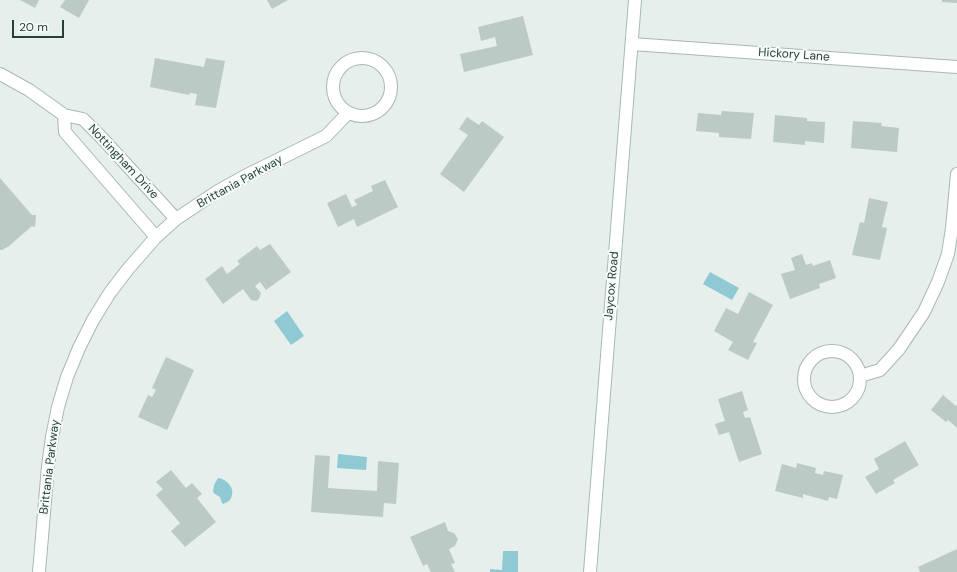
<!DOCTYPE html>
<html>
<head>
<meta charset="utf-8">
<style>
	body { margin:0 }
	#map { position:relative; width:957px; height:572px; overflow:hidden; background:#e6efeb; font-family:"DM Sans",sans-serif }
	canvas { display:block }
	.scale { position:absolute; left:12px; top:20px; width:52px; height:18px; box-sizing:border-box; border:2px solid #24423a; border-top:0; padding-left:5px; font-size:12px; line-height:14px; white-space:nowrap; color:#24423a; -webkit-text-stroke:3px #f7fbf9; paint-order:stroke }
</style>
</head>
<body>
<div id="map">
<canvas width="957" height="572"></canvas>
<div class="scale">20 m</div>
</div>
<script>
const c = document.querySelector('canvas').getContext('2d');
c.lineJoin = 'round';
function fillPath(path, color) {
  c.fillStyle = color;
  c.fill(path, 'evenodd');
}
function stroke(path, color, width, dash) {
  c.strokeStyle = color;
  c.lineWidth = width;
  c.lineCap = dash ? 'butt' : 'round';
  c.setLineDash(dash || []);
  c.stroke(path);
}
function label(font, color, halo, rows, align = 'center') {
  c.font = font + ' "DM Sans",sans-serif';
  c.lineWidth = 4;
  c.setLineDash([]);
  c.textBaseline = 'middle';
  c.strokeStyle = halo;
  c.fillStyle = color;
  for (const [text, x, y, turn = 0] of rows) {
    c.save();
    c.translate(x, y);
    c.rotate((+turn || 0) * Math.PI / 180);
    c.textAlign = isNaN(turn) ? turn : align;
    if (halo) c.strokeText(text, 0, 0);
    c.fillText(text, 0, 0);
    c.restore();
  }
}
const water = new Path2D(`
	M710,272L739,288L732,300L703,284Z
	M287,311L304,336L291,345L274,321Z
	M338,454L367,457L366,470L337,468Z
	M218,478C227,479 236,489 231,498C230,501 226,503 223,504L222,503L220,497L215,494L213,492L214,485Z
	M503,551H518V572H490V569L502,570Z`);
const building = new Path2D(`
	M20,0H39L35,8Z
	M65,0H89L79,18L60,7Z
	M267,0H288L272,9Z
	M942,0H957V3L942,2Z
	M523,16L533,55L464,72L460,54L497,46L495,37L481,41L478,27Z
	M155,58L204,67L206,58L225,61L216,108L195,105L197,94L190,93L189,95L150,87Z
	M722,111L754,113L751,139L719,137V133L696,131L698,113L721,115Z
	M775,115L807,118V121L825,122L824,143L805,141V145L773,142Z
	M467,117L479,125L482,121L504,137L464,192L440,174L468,135L459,129Z
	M853,121L882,123L881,126L899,128L897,152L851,148Z
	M0,178L32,215H36L35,227L32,226L9,246L2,250H0Z
	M385,180L398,207L357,227L354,219L338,227L327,203L346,194L352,207L357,205L354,200L373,191L371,186Z
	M869,198L888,202L882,227L887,228L880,260L852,255L860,222L864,223Z
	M270,244L291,272L266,290L260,282L255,286L261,293L259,299L256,301L251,300L243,289L223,304L205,279L222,266L227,274L240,264L237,261L257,246L260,250Z
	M802,254L806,265L812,263L813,266L830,260L836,278L819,284L820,288L790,299L781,274L795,270L791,258Z
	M749,292L773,305L753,342L757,343L748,360L728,350L733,342L714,331L726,308L738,314Z
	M166,357L194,370L167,430L138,417L148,395L152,397L156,390L152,388Z
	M742,391L748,410L743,412L745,418L750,417L762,454L739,462L729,432L719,435L715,424L725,421L718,399Z
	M943,395L956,406L957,405V428L948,420L946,422L931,410Z
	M905,441L919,465L893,480L895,483L876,494L865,477L879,469L874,459Z
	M315,455L330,456L328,488L377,491L378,461L399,463L396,504L384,503L383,517L311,512Z
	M797,463L816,468L815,473L823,475L824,471L843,475L837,499L829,497L828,501L803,494V498L775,491L782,464L796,468Z
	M171,470L186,488L192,483L202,494L197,498L216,522L185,547L171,531L180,523L156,495L163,489L156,482Z
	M445,522L448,531L454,533L458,539L455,546L449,549L455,563L451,564L455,572H431L427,564L423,566L410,537Z
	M957,549V572H920L918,567Z`);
const street = new Path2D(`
	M632,44L957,67
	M333 87a29 29 0 1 1 58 0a29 29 0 1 1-58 0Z
	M0,74L29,90L64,115L83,119L102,138L176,219
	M64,115L65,132L156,237
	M804 379a28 28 0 1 1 56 0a28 28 0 1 1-56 0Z
	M860,376L880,370L899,349L924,312L938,282L948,254L952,228L957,174
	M39,572L48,466L52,437L58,407L67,377L79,348L93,320L109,294L128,269L156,237L176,219L218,191L245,176L326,136L348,113`);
const secondary = new Path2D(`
	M590,572L635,0`);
const streetNames = [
	["Hickory Lane",794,55,4],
	["Nottingham Drive",123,162,47],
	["Brittania Parkway",240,182,-29],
	["Jaycox Road",612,286,-85],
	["Brittania Parkway",50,467,-83]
];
fillPath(water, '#8ec9d4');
fillPath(building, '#bbcac4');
stroke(street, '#a8b8b2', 14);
stroke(secondary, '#a4bbb3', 14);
stroke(street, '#fff', 12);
stroke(secondary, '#fff', 12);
label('12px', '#24423a', '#f7fbf9', streetNames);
</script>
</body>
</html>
